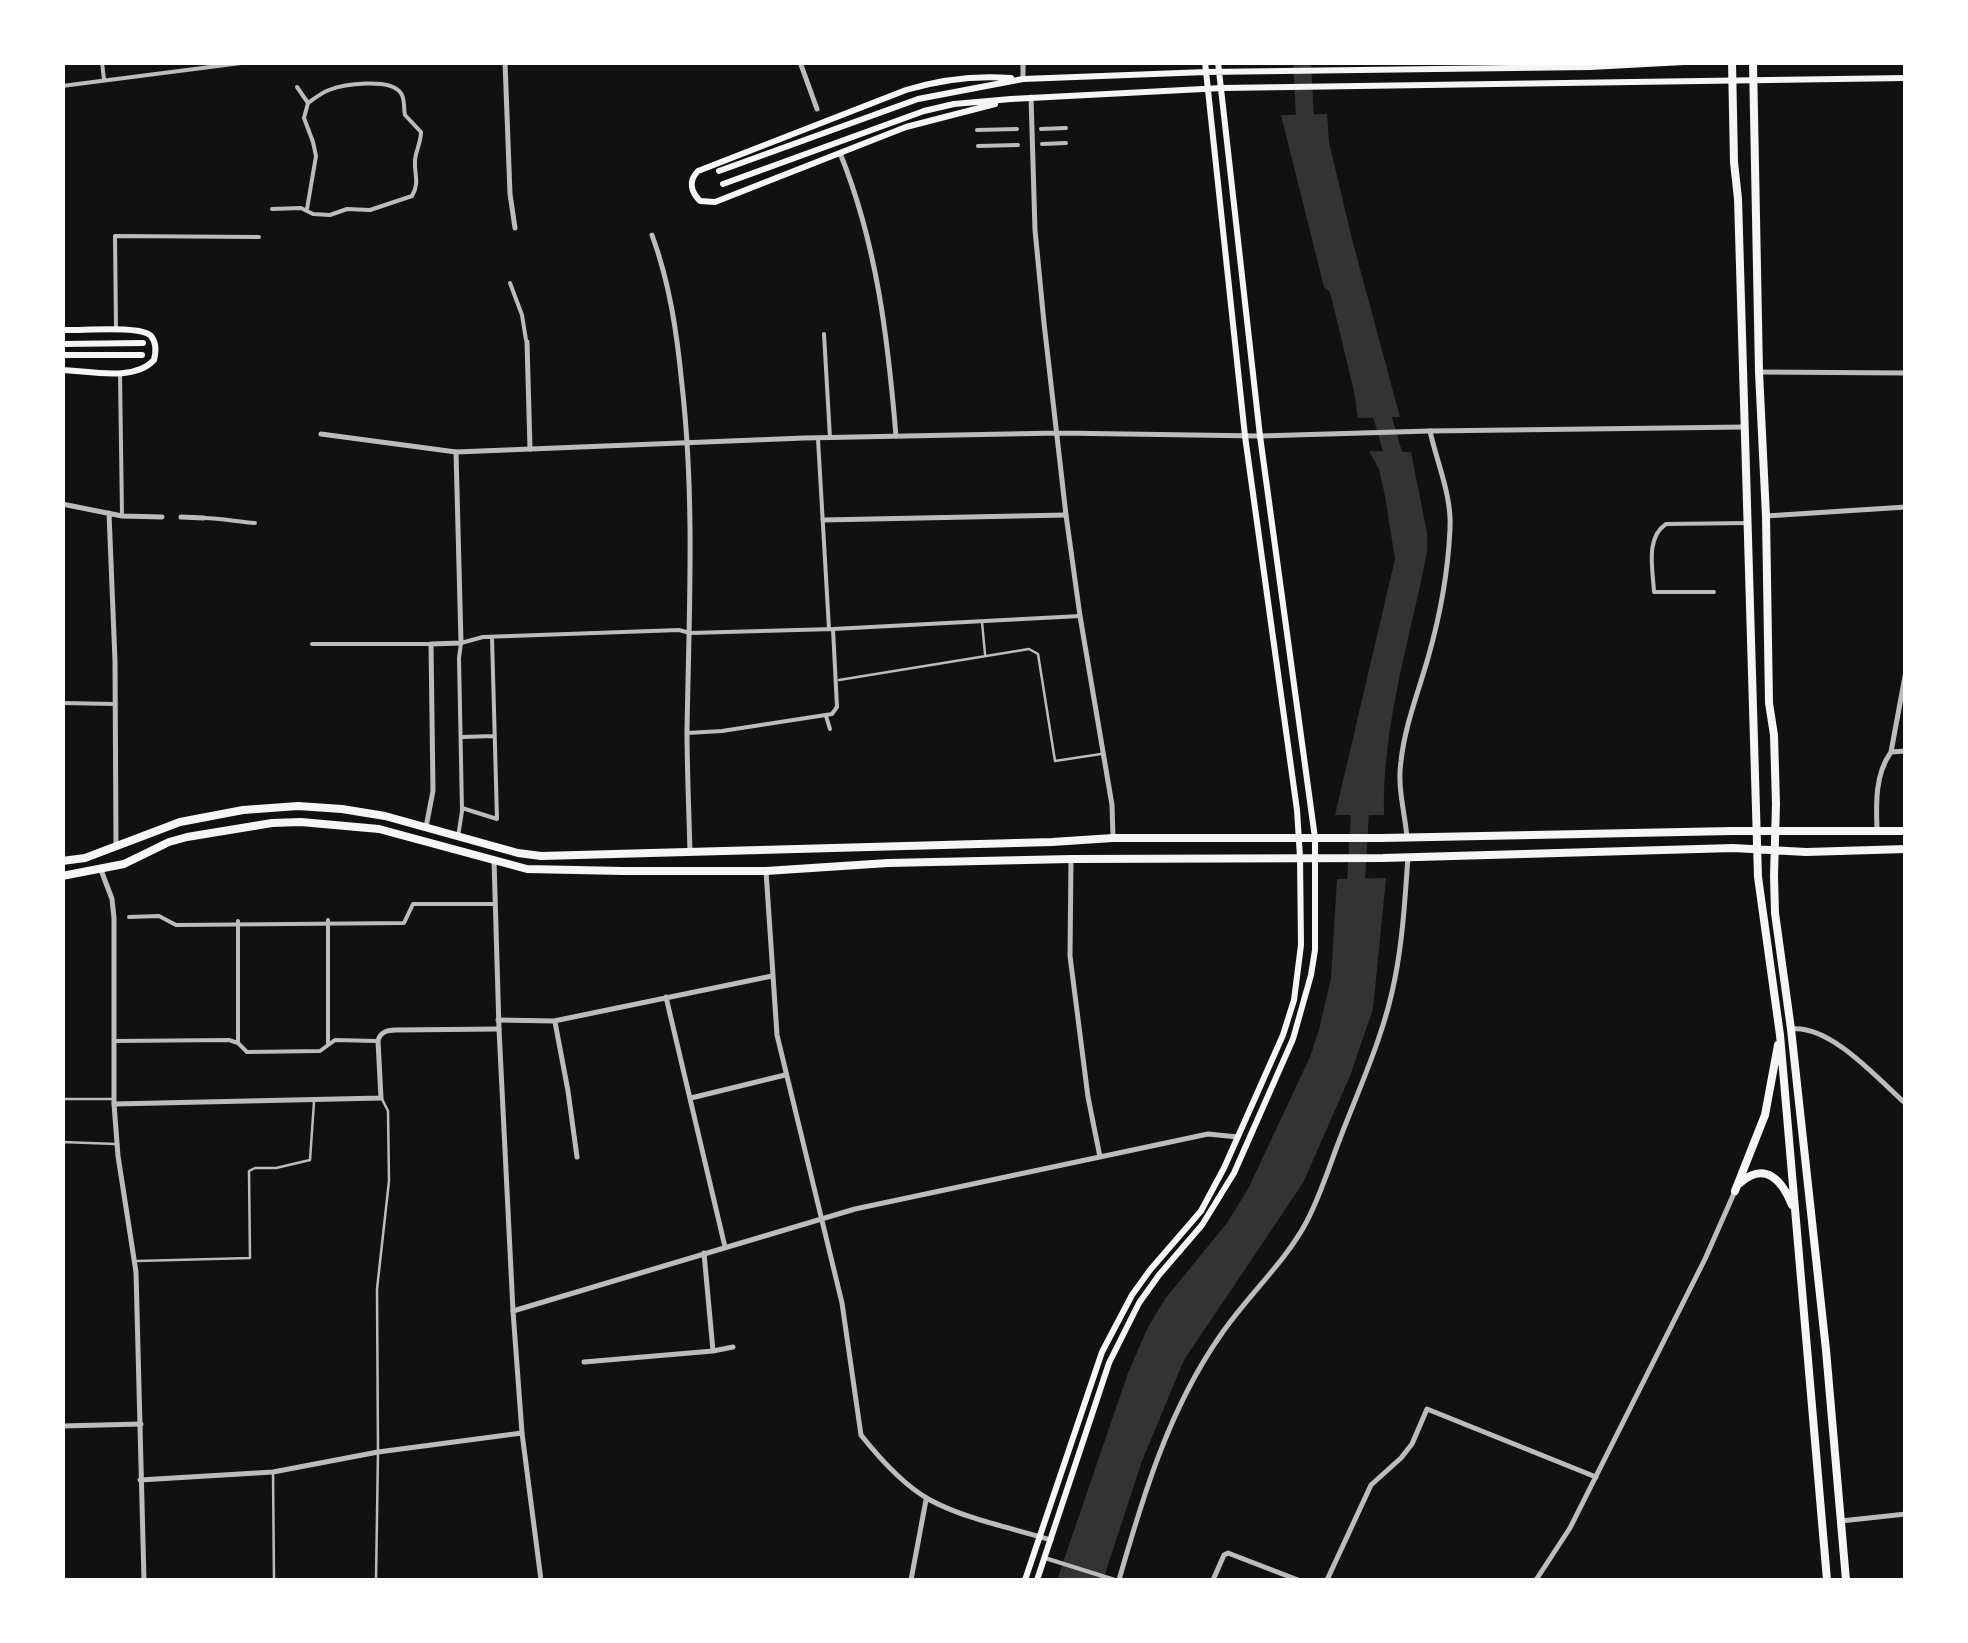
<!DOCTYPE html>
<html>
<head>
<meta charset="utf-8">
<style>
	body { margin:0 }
	#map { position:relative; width:1968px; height:1643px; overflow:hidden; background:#111; font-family:"PT Sans Narrow",sans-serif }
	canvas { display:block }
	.frame { position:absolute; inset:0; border:65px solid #fff; pointer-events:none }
</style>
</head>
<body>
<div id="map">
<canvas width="1968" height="1643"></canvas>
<div class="frame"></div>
</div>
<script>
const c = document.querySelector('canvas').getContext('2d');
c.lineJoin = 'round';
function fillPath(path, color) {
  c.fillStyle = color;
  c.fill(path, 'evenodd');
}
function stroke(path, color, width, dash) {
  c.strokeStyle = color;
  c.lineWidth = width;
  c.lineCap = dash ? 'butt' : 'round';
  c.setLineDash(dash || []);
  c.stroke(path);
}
const water = new Path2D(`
	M1327,114L1329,142L1352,239L1400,417L1358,418L1354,391L1330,292L1324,287L1281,115Z
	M1369,451L1411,452L1427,533V552C1410,640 1382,725 1384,815H1335L1395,559L1385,496L1379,469Z
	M1386,878L1373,1009L1350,1076L1303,1183L1184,1360L1142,1461L1103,1580H1057L1128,1373L1148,1327L1165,1299L1227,1223L1248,1189L1310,1057L1319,1030L1331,978L1337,879Z`);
const river = new Path2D(`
	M1302,62L1306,137
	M1377,398L1399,474
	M1355,899L1361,795`);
const service = new Path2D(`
	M982,622L985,654
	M839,680L1029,649L1038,654L1055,761L1101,754
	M62,1099H112
	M62,1142L116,1144
	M137,1261L250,1258L249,1171L255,1168H276L310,1160L314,1102
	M273,1472L274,1580
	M376,1580L378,1452L377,1289L389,1181L388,1111L382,1099`);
const pedestrian = new Path2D(`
	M102,62L104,80
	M62,86L249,62
	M297,87L308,103
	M1041,129L1066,128
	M977,130L1017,129
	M1042,144L1066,143
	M978,146L1018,145
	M272,209L301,208L313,214L330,215L347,209L370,210L412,196C420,182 414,175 415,160C416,150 421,142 421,132L405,115C403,107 406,99 400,92C389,78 344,84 329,90C321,93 315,98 308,103L304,118L313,142L316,156L307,209
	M510,283L522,315L526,340
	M116,327L115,236L259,237
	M824,334L830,438
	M120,373L122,516
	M818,439L829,629
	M204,518C222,518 238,522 255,523
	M1714,592H1654C1653,570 1645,538 1666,524L1748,523
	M312,644H431
	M62,703L115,704
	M826,716L830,729
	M687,733L722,731L832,714L837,707L833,629
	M461,737L495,736
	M462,808L497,819L492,637
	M458,837L462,811L459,658L461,643L483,637L679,630L690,633L833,629L1080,616
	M129,917L159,916L176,925L404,923L413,904H494
	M238,921V1043
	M114,1041L229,1040L238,1043L247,1052L320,1051L335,1040L376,1041
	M328,1043V920
	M1045,1558L1115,1580`);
const minor = new Path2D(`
	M505,62L510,194L515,228
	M800,62L817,109
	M840,153C877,244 888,340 896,436
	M652,235C670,284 677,334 682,385C695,500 689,614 687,730C687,771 689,812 690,853
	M527,342L530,449
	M1759,372L1906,373
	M62,504L122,516L162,517
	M109,513L115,661L116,845
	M1766,516L1906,507
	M181,517L204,518
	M823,520L1066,515
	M1891,752L1906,671
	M426,827L433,791L431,644L461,643L456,452
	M1877,829C1876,804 1875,774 1891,752L1906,751
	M1407,838C1405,812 1397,788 1401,761C1405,725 1418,693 1428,658C1440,616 1448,572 1450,529C1452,496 1437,463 1430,431L1745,427
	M1071,859L1070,956L1088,1097L1100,1157
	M766,871L777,1035L842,1303L861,1435C880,1459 903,1485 930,1500C965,1519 1012,1528 1051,1540
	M666,997L725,1247
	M498,1020L554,1021L772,976
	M555,1022L568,1091L577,1157
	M691,1098L785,1075
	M114,1104L381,1098L378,1041C380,1032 387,1030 396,1030L499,1029
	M704,1253L713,1351L733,1347
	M513,1311L855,1209L1208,1134L1238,1137
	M584,1362L713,1351
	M62,1426L141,1424
	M140,1480L273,1472L378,1452L522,1433
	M1841,1521L1906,1514
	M911,1580L926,1500
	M1119,1580C1143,1496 1169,1409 1220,1336C1247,1296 1285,1263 1307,1221C1321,1194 1330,1164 1341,1136C1361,1084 1385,1032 1395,978C1403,938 1405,897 1408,857
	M1213,1580L1224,1555L1228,1553L1298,1580
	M1327,1580L1371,1485L1401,1458L1412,1444L1427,1409L1596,1477`);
const tertiary = new Path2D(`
	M1023,62V79
	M1031,97L1035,230L1044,323L1066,515L1080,616L1112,805L1113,838
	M321,434L456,452L804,438L1058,433L1260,436L1430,431
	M494,860L499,1029L513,1311L522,1433L541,1580
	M101,870L112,899L114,918V1104L118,1156L136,1272L144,1580
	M1791,1029C1830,1024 1878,1079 1906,1104
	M1536,1580L1570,1528L1705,1259L1735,1191`);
const secondary = new Path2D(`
	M995,104L906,127L715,202L700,201C691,192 688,181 698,171L906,90C942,79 974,75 1011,78
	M719,171L918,99L1023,79L1206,72L1590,67L1684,62
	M723,184L924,111L954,104L1011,99L1222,88L1906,78
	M62,330C80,331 141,325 151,336C157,343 156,352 154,360C134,382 90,371 62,370
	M62,344L143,343
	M62,355H142
	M1025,1580L1102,1352L1132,1295L1150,1270L1201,1211L1224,1168L1283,1035L1294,1000L1301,945L1300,857L1297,810L1245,436L1205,62
	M1037,1580L1109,1363L1139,1303L1159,1275L1202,1225L1234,1173L1293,1039L1311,975L1315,950V838L1260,436L1218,62`);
const primary = new Path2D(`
	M1732,62L1734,162L1738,199L1758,877L1780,1035L1827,1580
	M1753,62L1759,372L1766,516L1769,703L1774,735L1776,804L1774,876L1775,913L1791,1029L1826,1350L1846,1580
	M62,861L85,858L180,822L243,810L298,806L342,809L385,816L518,853L541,856L1052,842L1113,838H1382L1732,831H1906
	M62,876L124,864L169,842L187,837L272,823L301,822L379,829L527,869L623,871H766L888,863L1071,859L1383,858L1733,848L1806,852L1906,849
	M1740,1183C1765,1161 1782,1180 1792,1205
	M1735,1191L1765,1115L1778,1045`);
fillPath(water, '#333');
stroke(river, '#333', 18);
stroke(service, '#bcbcbc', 2.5);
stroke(pedestrian, '#bcbcbc', 4);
stroke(minor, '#bcbcbc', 5);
stroke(tertiary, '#bcbcbc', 5);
stroke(secondary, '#f5f5f5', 6);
stroke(primary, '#f5f5f5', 8);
</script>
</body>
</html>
